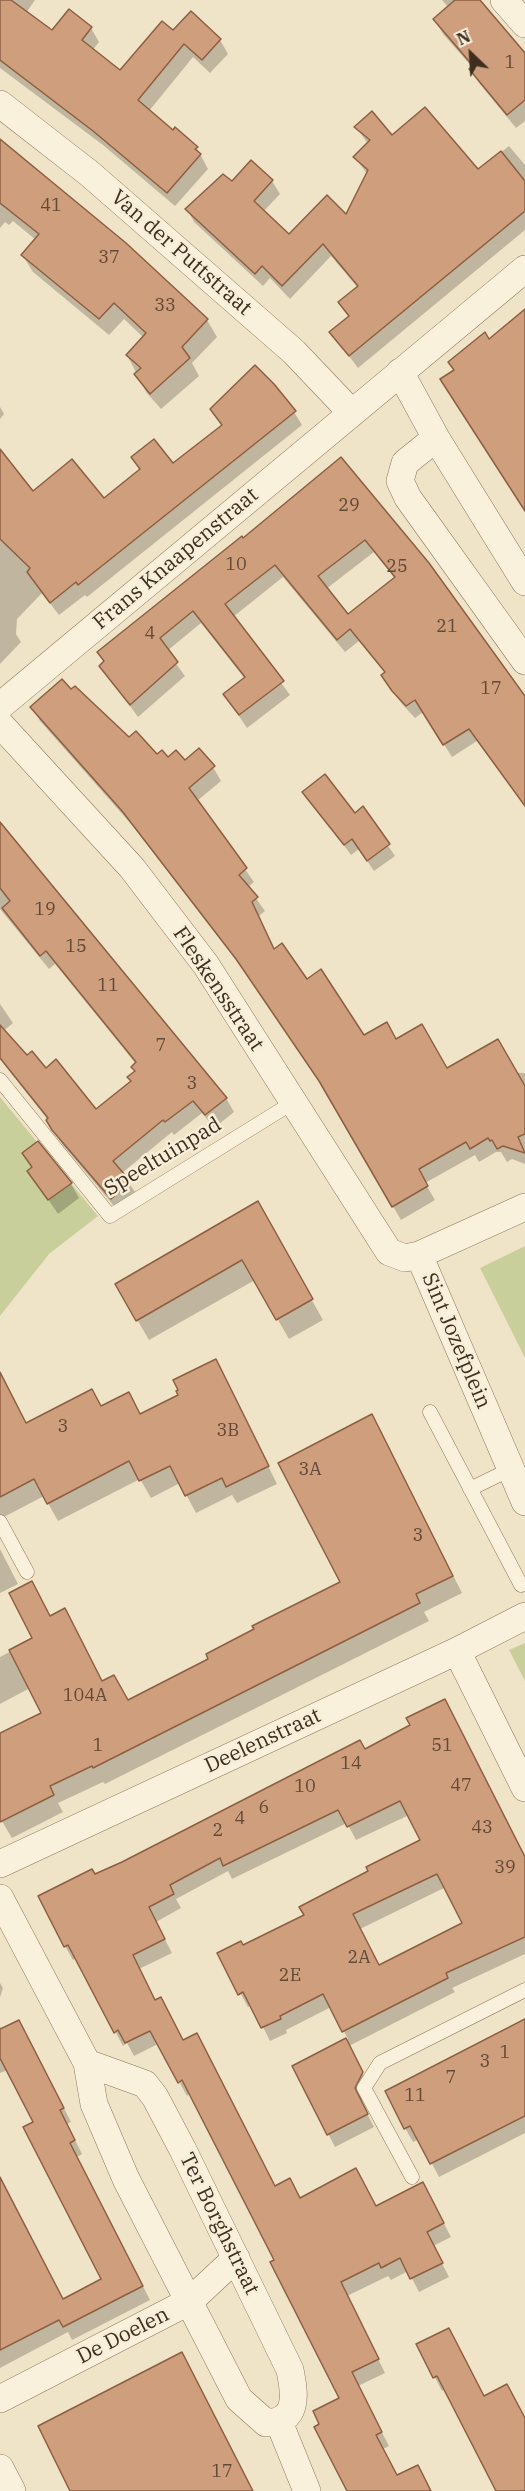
<!DOCTYPE html>
<html>
<head>
<meta charset="utf-8">
<style>
	body { margin:0 }
	#map { position:relative; width:525px; height:2491px; overflow:hidden; background:#f0e4c8; font-family:"IBM Plex Serif",serif }
	canvas { display:block }
	.north { position:absolute; left:441px; top:24px; width:60px; height:60px; -webkit-text-stroke:4px #f7eed8; paint-order:stroke; rotate:335deg; font-size:16px; font-weight:700; line-height:24px; text-align:center; color:#3d2e20 }
	.north::after { content:''; display:block; margin:auto; width:21px; height:27px; background:#3d2e20; clip-path:polygon(50% 0,100% 100%,50% 72%,0 100%) }
</style>
</head>
<body>
<div id="map">
<canvas width="525" height="2491"></canvas>
<div class="north">N</div>
</div>
<script>
const c = document.querySelector('canvas').getContext('2d');
c.lineJoin = 'round';
function fillPath(path, color) {
  c.fillStyle = color;
  c.fill(path, 'evenodd');
}
function stroke(path, color, width, dash) {
  c.strokeStyle = color;
  c.lineWidth = width;
  c.lineCap = dash ? 'butt' : 'round';
  c.setLineDash(dash || []);
  c.stroke(path);
}
function label(font, color, halo, rows, align = 'center') {
  c.font = font + ' "IBM Plex Serif",serif';
  c.lineWidth = 5;
  c.setLineDash([]);
  c.textBaseline = 'middle';
  c.strokeStyle = halo;
  c.fillStyle = color;
  for (const [text, x, y, turn = 0] of rows) {
    c.save();
    c.translate(x, y);
    c.rotate((+turn || 0) * Math.PI / 180);
    c.textAlign = isNaN(turn) ? turn : align;
    if (halo) c.strokeText(text, 0, 0);
    c.fillText(text, 0, 0);
    c.restore();
  }
}
const green = new Path2D(`
	M0,1097L98,1216L49,1254L0,1316Z
	M525,1246V1358L480,1268Z
	M525,1643V1681L509,1650Z`);
const shadow = new Path2D(`
	M0,0H35L26,13L52,32L91,28L99,42L92,51L121,72L173,32L220,40L228,54L210,73L193,57L149,111L173,132L197,148L208,169L175,206L103,145L0,68Z
	M442,0H477L525,57V121L516,128L479,83L471,70L473,68L443,34L435,20L449,8Z
	M356,127L392,137L478,171L509,146L525,165V230L358,368L331,332L349,317L340,303L358,288L331,256L290,299L270,278L263,286L194,222L187,209L232,183L272,181L280,194L263,212L289,236L346,217L367,174L355,157L368,144Z
	M0,142L207,320L217,337L192,363L199,376L161,409L146,392L127,355L144,338L124,319L109,335L33,272L23,256L36,240L13,221L9,225L5,222L0,228Z
	M0,407L4,414L0,419Z
	M212,409L294,412L302,425L87,597L85,595L59,615L42,593L17,619L16,634L21,642L0,664V475L33,493L103,500L140,471L133,458L172,465L223,426Z
	M341,459L525,699V806L477,741L452,757L423,712L415,718L402,704L391,689L386,674L359,641L345,652L283,577L233,617L290,695L247,728L225,695L245,679L201,623L167,651L185,676L138,717L101,666L105,663L99,653L243,540ZM374,552L395,579L347,616L326,589Z
	M32,707L129,739L157,756L213,767L221,781L197,801L254,882L248,887L265,911L259,916L275,950L364,1037L396,1041L446,1070L525,1073V1164L512,1159L507,1162L501,1152H496L479,1162L475,1155L425,1183L435,1200L401,1220L328,1095L246,973L132,825L40,721Z
	M304,792L355,815L363,809L395,856L374,871L359,849L351,855Z
	M0,825L226,1098L234,1112L214,1128L202,1113L174,1135L172,1132L122,1173L138,1196L119,1212L62,1144L48,1120L7,1068L0,1057V1054L27,1057L96,1111L132,1082L136,1072V1064L55,964L49,969L0,909Z
	M0,1004L13,1023L0,1034Z
	M38,1143L71,1184L79,1198L58,1214L29,1171L33,1168Z
	M257,1203L323,1320L289,1339L255,1280L149,1340L117,1285Z
	M225,1378L277,1484L237,1503L232,1495L196,1513L180,1483L151,1498L140,1479L58,1521L44,1496L0,1519V1390L27,1425L101,1408L140,1415Z
	M381,1433L462,1593L424,1612L429,1621L105,1784L103,1782L58,1803L63,1812L12,1838L0,1818V1735L43,1713L30,1688L0,1704V1657L34,1639L50,1617L103,1683L128,1701L210,1659L342,1583Z
	M0,1549L18,1584L0,1593Z
	M365,1751L525,1859V1954L452,1988L455,1992L349,2046L369,2086L361,2102L374,2127L335,2147L294,2067L348,2039L331,2007L286,2030L287,2033L270,2041L252,2005L248,2007L219,1954L243,1947L306,1916L422,1840L409,1815L356,1840L347,1823L232,1879L228,1871L176,1899L181,1908L156,1922L172,1953L139,1969L155,2001L183,2042L275,2187L300,2199L376,2207L430,2197L451,2237L433,2246L449,2277L419,2292L408,2271L391,2280L388,2276L347,2296L385,2373L358,2386L389,2446L383,2449L397,2477L430,2491H348L341,2398L276,2261L190,2093L187,2096L158,2044L134,2056L127,2043L123,2046L76,1958L73,1960L65,1946L94,1876ZM446,1887L464,1923L379,1967L360,1929Z
	M0,1983L3,1988L0,1997Z
	M525,2020V2133L439,2177L419,2139L413,2142L405,2128Z
	M0,2026L2,2030L27,2035L71,2122L67,2124L82,2154L77,2157L150,2300L72,2340L68,2332L0,2368V2179L63,2300L103,2280L35,2123L8,2070L0,2073Z
	M418,2345L484,2397L525,2420V2491H498L445,2389L442,2391Z`);
const building = new Path2D(`
	M0,0H11L52,30L69,9L92,27L82,40L120,70L162,21L173,30L191,11L221,39L202,60L184,44L138,100L173,130L175,127L198,147L195,149L201,154L167,193L93,131L0,60Z
	M455,0H480L525,53V100L507,115L469,69L473,66L433,19Z
	M425,107L478,169L501,151L525,181V211L349,356L329,332L349,316L338,302L358,286L323,244L282,286L262,266L255,274L185,209L223,174L232,181L251,160L273,180L254,201L289,234L327,195L346,214L368,170L353,157L370,140L354,127L372,111L392,135Z
	M0,139L126,243L208,319L182,347L190,358L150,394L134,374L141,368L126,355L146,333L114,303L99,319L21,255L39,234L0,203Z
	M525,309V511L440,379L454,370L448,362L485,332L489,339Z
	M255,365L274,384L296,411L78,585L76,582L50,603L27,572L30,568L0,539V449L33,491L72,459L104,498L140,469L131,457L154,439L173,463L222,425L210,409Z
	M341,457L429,563L525,696V806L469,729L443,745L415,700L406,706L392,691L381,675L385,672L350,629L337,640L275,565L225,604L284,681L239,715L223,694L245,677L193,611L160,638L178,662L130,705L99,666L104,661L97,652L242,536L243,538ZM365,540L395,577L348,614L318,576Z
	M62,679L71,689L75,686L129,737L136,731L157,754L162,750L168,757L176,750L185,760L199,748L215,766L189,788L247,868L239,875L258,897L252,902L274,949L282,943L307,979L321,969L364,1035L387,1022L396,1039L422,1024L447,1068L498,1039L525,1086V1134L518,1137L525,1153L503,1146L497,1149L492,1140L490,1141L488,1138L470,1149L466,1142L419,1169L428,1186L392,1207L319,1081L236,959L122,811L30,707Z
	M325,774L355,813L363,806L390,844L367,861L352,839L344,845L302,792Z
	M0,822L227,1098L205,1115L193,1101L165,1122L163,1120L113,1161L131,1182L111,1199L52,1130L46,1120L48,1118L0,1058V1025L27,1055L32,1051L46,1068L56,1059L96,1109L131,1081L127,1077L135,1071L131,1067L136,1062L46,951L40,956L2,908L10,901L0,888Z
	M38,1141L72,1183L48,1200L27,1171L32,1167L22,1153Z
	M258,1201L313,1299L276,1320L242,1260L136,1321L115,1284Z
	M216,1359L269,1466L226,1487L222,1478L185,1496L170,1466L139,1481L129,1461L47,1504L34,1479L0,1497V1372L26,1423L92,1389L101,1406L129,1392L140,1414L178,1395L176,1391L178,1390L173,1380Z
	M372,1414L453,1576L416,1594L420,1603L93,1768L92,1766L50,1786L54,1795L0,1822V1733L41,1713L9,1650L32,1638L9,1593L32,1581L50,1616L65,1608L102,1681L114,1675L128,1700L208,1659L206,1654L254,1629L252,1626L340,1582L278,1463Z
	M445,1699L525,1857V1937L446,1973L448,1978L342,2032L323,1994L280,2016L281,2019L261,2028L243,1992L238,1995L217,1953L241,1941L243,1945L304,1915L299,1907L368,1871L366,1867L420,1840L400,1801L347,1827L338,1810L223,1866L220,1858L170,1885L174,1894L149,1907L165,1939L133,1955L155,2000L161,1997L183,2040L197,2033L275,2186L290,2178L300,2198L356,2168L376,2206L423,2182L444,2223L427,2232L443,2263L410,2279L400,2258L381,2268L379,2263L341,2282L379,2359L352,2372L382,2432L376,2435L397,2475L418,2465L431,2491H347L314,2427L319,2424L313,2411L339,2398L270,2262L274,2260L182,2080L178,2083L150,2031L125,2043L118,2030L114,2033L68,1945L64,1947L38,1896L92,1869L95,1874L122,1862L360,1740L365,1749L410,1725L406,1718ZM437,1874L462,1923L379,1965L353,1914Z
	M525,2019V2116L430,2164L410,2126L404,2129L385,2091Z
	M19,2020L64,2108L60,2110L75,2140L70,2143L143,2286L63,2327L59,2320L0,2350V2177L63,2299L101,2279L23,2127L33,2122L0,2058V2029Z
	M346,2038L363,2072L355,2088L368,2114L327,2135L292,2066Z
	M449,2328L484,2396L507,2384L525,2418V2491H496L437,2376L433,2378L416,2344Z
	M182,2352L253,2491H70L38,2426Z`);
const lane = new Path2D(`
	M0,1080L110,1216L292,1103
	M430,1412L521,1585
	M470,1489L511,1469
	M0,1522L27,1572
	M412,2177L364,2088L380,2063L525,1990`);
const street = new Path2D(`
	M504,0L525,24
	M0,104L90,174L294,352L351,412
	M400,372L436,438L525,582
	M436,438L405,463L400,481L408,498L525,661
	M0,706L525,269
	M0,724L132,868L206,965L389,1252L405,1258L419,1255
	M525,1207L419,1255L525,1502
	M457,1651L525,1788
	M0,1864L457,1651L525,1616
	M0,1898L87,2063L94,2104L126,2179L239,2399L266,2423C299,2421 295,2395 290,2370L183,2150L155,2097L145,2084L87,2063
	M0,2399L190,2301L236,2258
	M279,2422L307,2491
	M0,2468L12,2491`);
const numberNames = [
	["1",510,63],
	["41",51,206],
	["37",109,258],
	["33",165,306],
	["29",349,506],
	["10",236,565],
	["25",397,567],
	["21",447,627],
	["4",150,634],
	["17",491,689],
	["19",45,910],
	["15",76,947],
	["11",108,986],
	["7",161,1046],
	["3",192,1084],
	["3",63,1427],
	["3B",228,1431],
	["3A",310,1470],
	["3",418,1536],
	["104A",85,1696],
	["1",98,1746],
	["51",442,1746],
	["14",351,1764],
	["47",461,1786],
	["10",305,1787],
	["6",264,1808],
	["4",240,1819],
	["43",482,1828],
	["2",218,1831],
	["39",505,1868],
	["2A",359,1958],
	["2E",290,1976],
	["1",505,2053],
	["3",485,2062],
	["7",451,2078],
	["11",415,2096],
	["17",222,2472]
];
const streetNames = [
	["Van der Puttstraat",181,253,41],
	["Frans Knaapenstraat",176,559,-40],
	["Fleskensstraat",218,989,56],
	["Speeltuinpad",163,1157,-31],
	["Sint Jozefplein",456,1341,67],
	["Deelenstraat",263,1741,-25],
	["Ter Borghstraat",219,2224,64],
	["De Doelen",123,2336,-27]
];
fillPath(green, '#c9cf9b');
fillPath(shadow, '#0003');
fillPath(building, '#cf9f7d');
stroke(building, '#8d5f41', 1.5);
stroke(lane, '#8d765c', 15);
stroke(street, '#8d765c', 28);
stroke(lane, '#faf1dc', 14);
stroke(street, '#faf1dc', 27);
label('18px', '#624a37', null, numberNames);
label('21px', '#3d2e20', '#f7eed8', streetNames);
</script>
</body>
</html>
